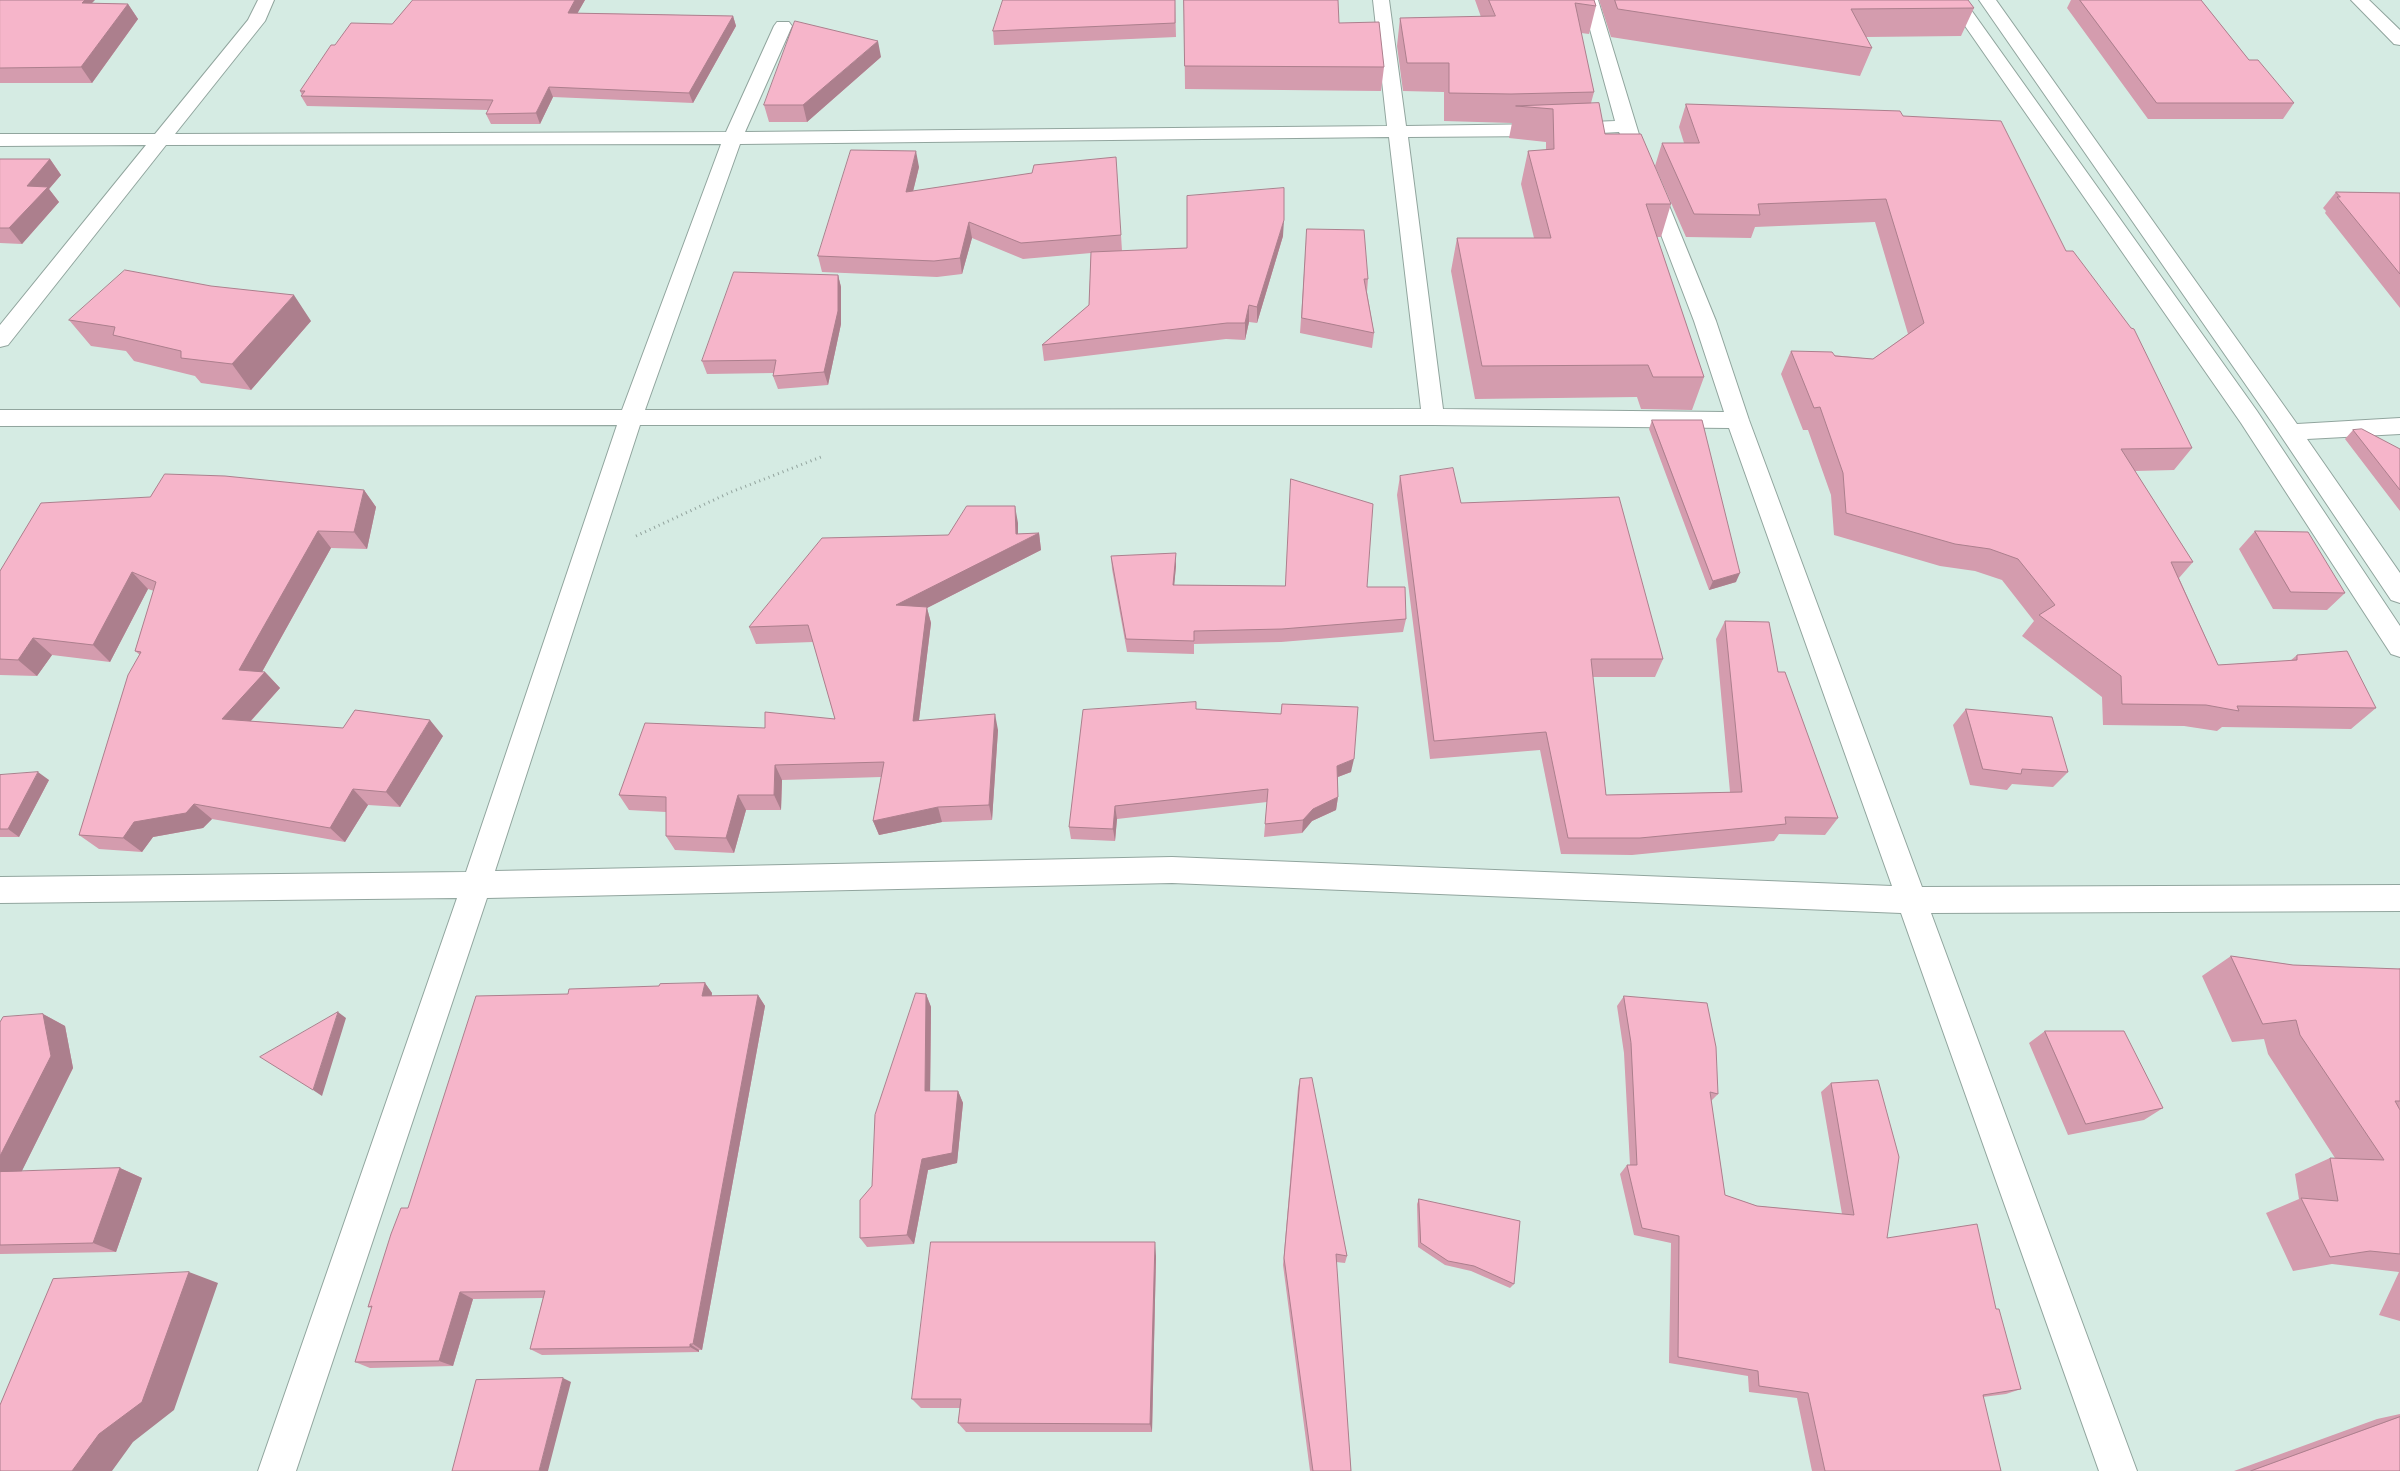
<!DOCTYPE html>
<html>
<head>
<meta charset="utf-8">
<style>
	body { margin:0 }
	canvas { display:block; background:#d5ebe3 }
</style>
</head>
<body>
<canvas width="2400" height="1471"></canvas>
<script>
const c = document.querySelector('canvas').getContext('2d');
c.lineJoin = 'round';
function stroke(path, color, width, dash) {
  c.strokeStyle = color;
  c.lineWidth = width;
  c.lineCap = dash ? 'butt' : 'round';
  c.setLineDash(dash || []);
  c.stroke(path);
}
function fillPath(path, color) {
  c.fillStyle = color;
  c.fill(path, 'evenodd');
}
const path = new Path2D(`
	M636,536L731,492L821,457`);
const minor = new Path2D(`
	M258,0H274L265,21L175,134L726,132L774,26L777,22H789L792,26L745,132L1387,126L1373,0H1389L1406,126L1547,124L1615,121L1582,0H1598L1641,141L1639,145H1625L1619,132L1547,136L1408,137L1443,409L1724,412L1694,321L1642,185L1645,181L1652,179L1659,181L1716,321L1749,420L1922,887L2400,885V911L1931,913L2137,1471H2099L1901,913L1172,883L487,898L296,1471H258L457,898L0,903V877L466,872L617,425L0,426V410H622L721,144L166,145L8,345L0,347V325L146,145L0,146V134H155L248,20ZM1389,137L1421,409L645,410L740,144ZM640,425H1433L1729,428L1892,886L1172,857L495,871Z
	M1947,0H1964L2257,411L2400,626V657L2391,654L2241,423Z
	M1979,0H1996L2297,424L2400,418V434L2307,439L2400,573V603L2391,600L2273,424Z
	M2351,0H2369L2400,30V45L2394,44Z`);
const wall = new Path2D(`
	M0,0L128,4L138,19L92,83H0Z
	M413,0H585L577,13L733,16L736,26L693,103L553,97L540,124H491L486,114L488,110L307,106L301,96L302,95L300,91L392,24Z
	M1175,0L1176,37L994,45L993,31Z
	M1184,0L1339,23L1384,67L1381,91L1185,89Z
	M1475,0H1594L1596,6L1589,34L1581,33L1594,92L1591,103L1605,134L1671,204L1661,237H1657L1704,377L1692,410L1641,409L1637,397L1475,399L1451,271L1457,238H1534L1521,184L1528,151L1546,150V142L1509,138L1512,123L1444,121V92L1403,91L1397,46L1400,18L1481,17Z
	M1599,0H1968L1974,8L1961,36L1866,37L1872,48L1860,76L1611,37Z
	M2071,0H2201L2249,60L2294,103L2283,119H2148L2067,8Z
	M881,57L807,122H769L764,105Z
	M1686,104L1903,116L2066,251L2192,448L2174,470L2135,471L2193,562L2179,578L2218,665L2290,661L2297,655L2376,708L2351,729L2222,727L2217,731L2184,726L2103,725L2102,697L2022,636L2034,621L2002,580L1975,571L1940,566L1834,535L1831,495L1808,430H1803L1781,374L1791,351L1873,359L1908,334L1875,222L1755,227L1751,238L1686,237L1655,166L1662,143H1684L1679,127Z
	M0,159H50L61,175L49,189L59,202L22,244L0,243Z
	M919,167L913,191L1121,235L1122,251L1187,248L1283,236L1257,323L1249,322L1245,340L1226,339L1044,361L1042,345L1089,305L1091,253L1023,259L972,238L962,274L937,277L822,272L818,256Z
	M2336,192L2400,193V308L2325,213L2326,211L2323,208Z
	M1307,229L1368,279L1367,292L1374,333L1372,348L1300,333Z
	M838,275L841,287V324L828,385L778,389L773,376L774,373L707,374L702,361Z
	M69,320L311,321L251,390L201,383L195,376L134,361L126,351L91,346Z
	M1652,420L1736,582L1709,590L1649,429Z
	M2353,430L2400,449V511L2345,439Z
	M1400,476L1461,503L1663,659L1655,677H1593L1606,795L1730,792L1716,639L1725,621L1778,672L1838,818L1825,835L1779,834L1774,841L1632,855L1561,854L1540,750L1430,759L1397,495Z
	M364,490L376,507L367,549L331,548L262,672H265L280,688L251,721L443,736L400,807L368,805L345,842L212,819L203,828L153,837L142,852L99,849L79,835L140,655L135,651L154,591L148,589L110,662L52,655L37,676L0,675V571Z
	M1018,523V534L1039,533L1041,550L927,608L931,623L919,720L998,730L992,820L942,822L879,835L873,821L881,777L782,780L781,810H746L734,853L675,850L666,836V812L629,810L619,795L765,728L835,719L813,642L756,644L749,627L948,535Z
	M2255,531L2345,593L2327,610L2273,609L2239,549Z
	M1111,556L1176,566L1174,585L1367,587L1406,619L1403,632L1281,642L1194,644V654L1127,652L1112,569Z
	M1196,709L1281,714L1351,772L1338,777V797L1336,810L1312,821L1302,833L1264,837L1267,802L1117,819L1115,841L1071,839L1069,827Z
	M1966,709L2068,772L2053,787L2012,784L2007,790L1970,785L1953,725Z
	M0,775L49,780L19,837H0Z
	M2231,956L2293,965L2398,969L2400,968V1321L2379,1315L2399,1272L2332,1264L2293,1271L2266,1213L2299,1199L2295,1174L2330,1158H2335L2268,1054L2264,1039L2232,1042L2202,976Z
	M705,983L712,993V996L758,995L765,1006L702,1350H699V1352L542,1355L530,1349L543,1298L473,1299L453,1366L370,1368L355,1362L372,1308L368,1307L408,1208L659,986Z
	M926,994L931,1007L930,1091H958L963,1103L957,1163L928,1170L914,1244L867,1247L860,1238L872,1186Z
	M1624,996L1718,1094L1711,1101L1725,1195L1757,1206L1842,1214L1821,1092L1831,1083L1887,1238L1996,1309L2021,1389L2006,1394L1983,1397L2001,1471H1812L1797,1398L1749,1392L1748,1376L1669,1363L1671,1243L1634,1235L1620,1174L1627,1165H1630L1624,1053L1617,1006Z
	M43,1014L65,1026L73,1068L21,1172L120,1168L142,1178L116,1252L0,1254V1022Z
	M2045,1031L2163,1108L2144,1120L2068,1135L2029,1043Z
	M1300,1079L1347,1256L1345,1263L1336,1262L1351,1471H1310L1283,1265L1298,1088Z
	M1419,1199L1514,1284L1510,1288L1471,1271L1445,1265L1418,1247L1417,1204Z
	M1156,1256L1152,1432H966L958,1423L960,1408H921L912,1399Z
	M2400,1414V1471H2234L2377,1419Z`);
const shadedWall = new Path2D(`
	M72,0H95L90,5Z
	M575,0H585L572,23L568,13Z
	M128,4L138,19L92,83L81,67Z
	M733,16L736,26L693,103L689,93Z
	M878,41L881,57L807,122L803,105Z
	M549,87L553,97L540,124L536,113Z
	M916,151L919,167L909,208L906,192Z
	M50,159L61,175L49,189L59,202L22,244L9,228L27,186Z
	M1284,220L1283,236L1257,323V307Z
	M969,222L972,238L962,274L960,258Z
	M838,275L841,287V324L828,385L824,372Z
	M294,295L311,321L251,390L232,364Z
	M1249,305V322L1245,340V323Z
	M364,490L376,507L367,549L354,532Z
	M1015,506L1018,523V544L1039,533L1041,550L927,608L931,623L917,736L913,721L896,605L1016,534Z
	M318,531L331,548L258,679L265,672L280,688L238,735L222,719L239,670Z
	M1176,553V566L1173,598V585Z
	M132,572L148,589L110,662L93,645Z
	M1740,573L1736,582L1709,590L1713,581Z
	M33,638L52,655L37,676L18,660Z
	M995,714L998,730L992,820L989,805Z
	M430,720L443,736L400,807L386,792Z
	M1354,759L1351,772L1335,778L1337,766Z
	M775,765L782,780L781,810L774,795Z
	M38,772L49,780L19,837L8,829Z
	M353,789L368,805L345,842L330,828Z
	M738,795L746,810L734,853L726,838Z
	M1338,797L1336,810L1312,821L1302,833L1303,820L1313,809Z
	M194,804L212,819L203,828L153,837L142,852L123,838L134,822Z
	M1115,806L1117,819L1115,841L1113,829Z
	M938,807L942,822L879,835L873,821Z
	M705,983L712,993L710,1007L702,996Z
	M926,994L931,1007L930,1102L925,1091Z
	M758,995L765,1006L702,1350L693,1344Z
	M338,1012L346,1018L322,1096L313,1090Z
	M43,1014L65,1026L73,1068L16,1183L0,1176V1156Z
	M958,1091L963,1103L957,1163L928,1170L914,1244L907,1235L922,1159Z
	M120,1168L142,1178L116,1252L93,1243Z
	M1155,1242L1156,1256L1152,1432L1150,1424Z
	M189,1272L218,1283L174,1410L133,1442L112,1471H72Z
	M460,1292L473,1299L453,1366L439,1361Z
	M690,1344L699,1350V1352L690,1347Z
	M563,1378L571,1382L548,1471H539Z`);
const building = new Path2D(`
	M0,0H85L82,3L128,4L81,67L0,68Z
	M413,0H575L568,13L733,16L689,93L549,87L536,113L486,114L493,100L301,96L305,91H300L331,45H335L351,23L392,24Z
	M1003,0H1175V23L993,31Z
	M1184,0H1338L1339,23L1379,22L1384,67L1185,66Z
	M1489,0H1594L1596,6L1575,3L1594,92L1511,94L1449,93V63H1407L1400,18L1495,16Z
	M1615,0H1968L1974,8L1851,9L1872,48L1618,9Z
	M2080,0H2201L2249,60H2258L2294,103H2157Z
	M795,21L878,41L803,105H764Z
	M1599,103L1605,134H1641L1671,204H1646L1704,377H1653L1648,365L1482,366L1457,238H1551L1528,151L1554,149L1553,109L1516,106Z
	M1686,104L1900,111L1903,116L2001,121L2066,251H2073L2131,328L2134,329L2192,448L2121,449L2193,562H2171L2218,665L2297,660V655L2347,651L2376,708L2237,706L2239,711L2206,705L2122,704L2121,676L2039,615L2055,605L2018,559L1990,549L1955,544L1846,513L1843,473L1820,407L1814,408L1791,351L1832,352L1835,356L1873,359L1924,323L1886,199L1758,204L1760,215L1694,214L1662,143H1699Z
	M851,150L916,151L906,192L1032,173L1034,165L1116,157L1121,235L1021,243L969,222L960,258L934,261L818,256Z
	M0,159H50L27,186L48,187L9,228H0Z
	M1284,188V220L1257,307L1249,305L1245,323H1227L1042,345L1089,305L1091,252L1187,248V196Z
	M2336,192L2400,193V274L2337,197H2340Z
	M1307,229L1364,230L1368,279H1364L1374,333L1302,318Z
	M125,270L211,286L294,295L232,364L181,358V351L113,335L115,327L69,320Z
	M734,272L838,275V311L824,372L773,376L776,360L702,361Z
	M1652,420H1702L1740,573L1713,581Z
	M2362,429L2400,449V490L2353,430Z
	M1453,468L1461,503L1619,497L1663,659H1591L1606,795L1742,792L1725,621L1769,622L1778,672H1785L1838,818L1785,817L1786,824L1640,838H1568L1546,732L1434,741L1400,476Z
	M165,474L225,476L364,490L354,532L318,531L239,670L265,672L222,719L343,728L355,710L430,720L386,792L353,789L330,828L194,804L186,813L134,822L123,838L79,835L128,675L141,652L135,651L156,582L132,572L93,645L33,638L18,660L0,659V571L41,503L150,497Z
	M1291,479L1373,504L1367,587H1405L1406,619L1282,629L1194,631V641L1126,639L1111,556L1176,553L1173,585L1285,586Z
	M967,506H1015L1016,534L1039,533L896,605L927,607L913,721L995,714L989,805L938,807L873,821L884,762L775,765L774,795H738L726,838L666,836V797L619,795L645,723L765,728V712L835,719L808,625L749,627L822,538L948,535Z
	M2255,531L2308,532L2345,593L2291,592Z
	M1196,702V709L1281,714L1282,704L1358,707L1354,759L1337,766L1338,797L1313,809L1303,820L1265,824L1268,789L1115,806L1113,829L1069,827L1083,710Z
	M1966,709L2052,717L2068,772L2022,769L2021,774L1983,769Z
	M38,772L8,829H0V775Z
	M2231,956L2293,965L2400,969V1101H2395L2400,1110V1254L2370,1251L2330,1257L2301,1198L2338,1201L2330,1158L2384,1160L2300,1035L2296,1020L2263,1024Z
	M705,983L702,996L758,995L693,1344H690V1347L530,1349L545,1291L460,1292L439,1361L355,1362L372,1306L368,1307L391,1234L401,1208H408L476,996L568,994L569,989L659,986L660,984Z
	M916,993L926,994L925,1091H958L952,1153L922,1159L907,1235L860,1238V1200L872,1186L875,1115Z
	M1624,996L1707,1003L1716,1047L1718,1094L1710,1092L1725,1195L1757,1206L1854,1215L1831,1083L1878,1080L1899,1157L1887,1238L1977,1224L1996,1309H1999L2021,1389L1983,1395L2001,1471H1825L1808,1393L1759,1386L1758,1371L1678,1357L1679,1236L1642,1228L1627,1165H1637L1631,1043Z
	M338,1012L313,1090L260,1057Z
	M43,1014L51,1056L0,1156V1022L3,1017Z
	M2045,1031H2124L2163,1108L2086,1124Z
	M1312,1078L1347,1256L1336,1254L1351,1471H1313L1284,1258L1300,1079Z
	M120,1168L93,1243L0,1245V1172Z
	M1419,1199L1520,1221L1514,1284L1474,1266L1448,1261L1421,1243Z
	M931,1242H1155L1150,1424L958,1423L961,1399H912Z
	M189,1272L142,1402L99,1434L72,1471H0V1405L53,1279Z
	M563,1378L539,1471H452L476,1380Z
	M2400,1417V1471H2251Z`);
stroke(minor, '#91a59e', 2);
stroke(path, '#92a39d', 3, [1, 4]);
fillPath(minor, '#fff');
fillPath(wall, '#d49cae');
fillPath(shadedWall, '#ac7f8d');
fillPath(building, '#f6b5ca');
stroke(building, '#ac7f8d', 1);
</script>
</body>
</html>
